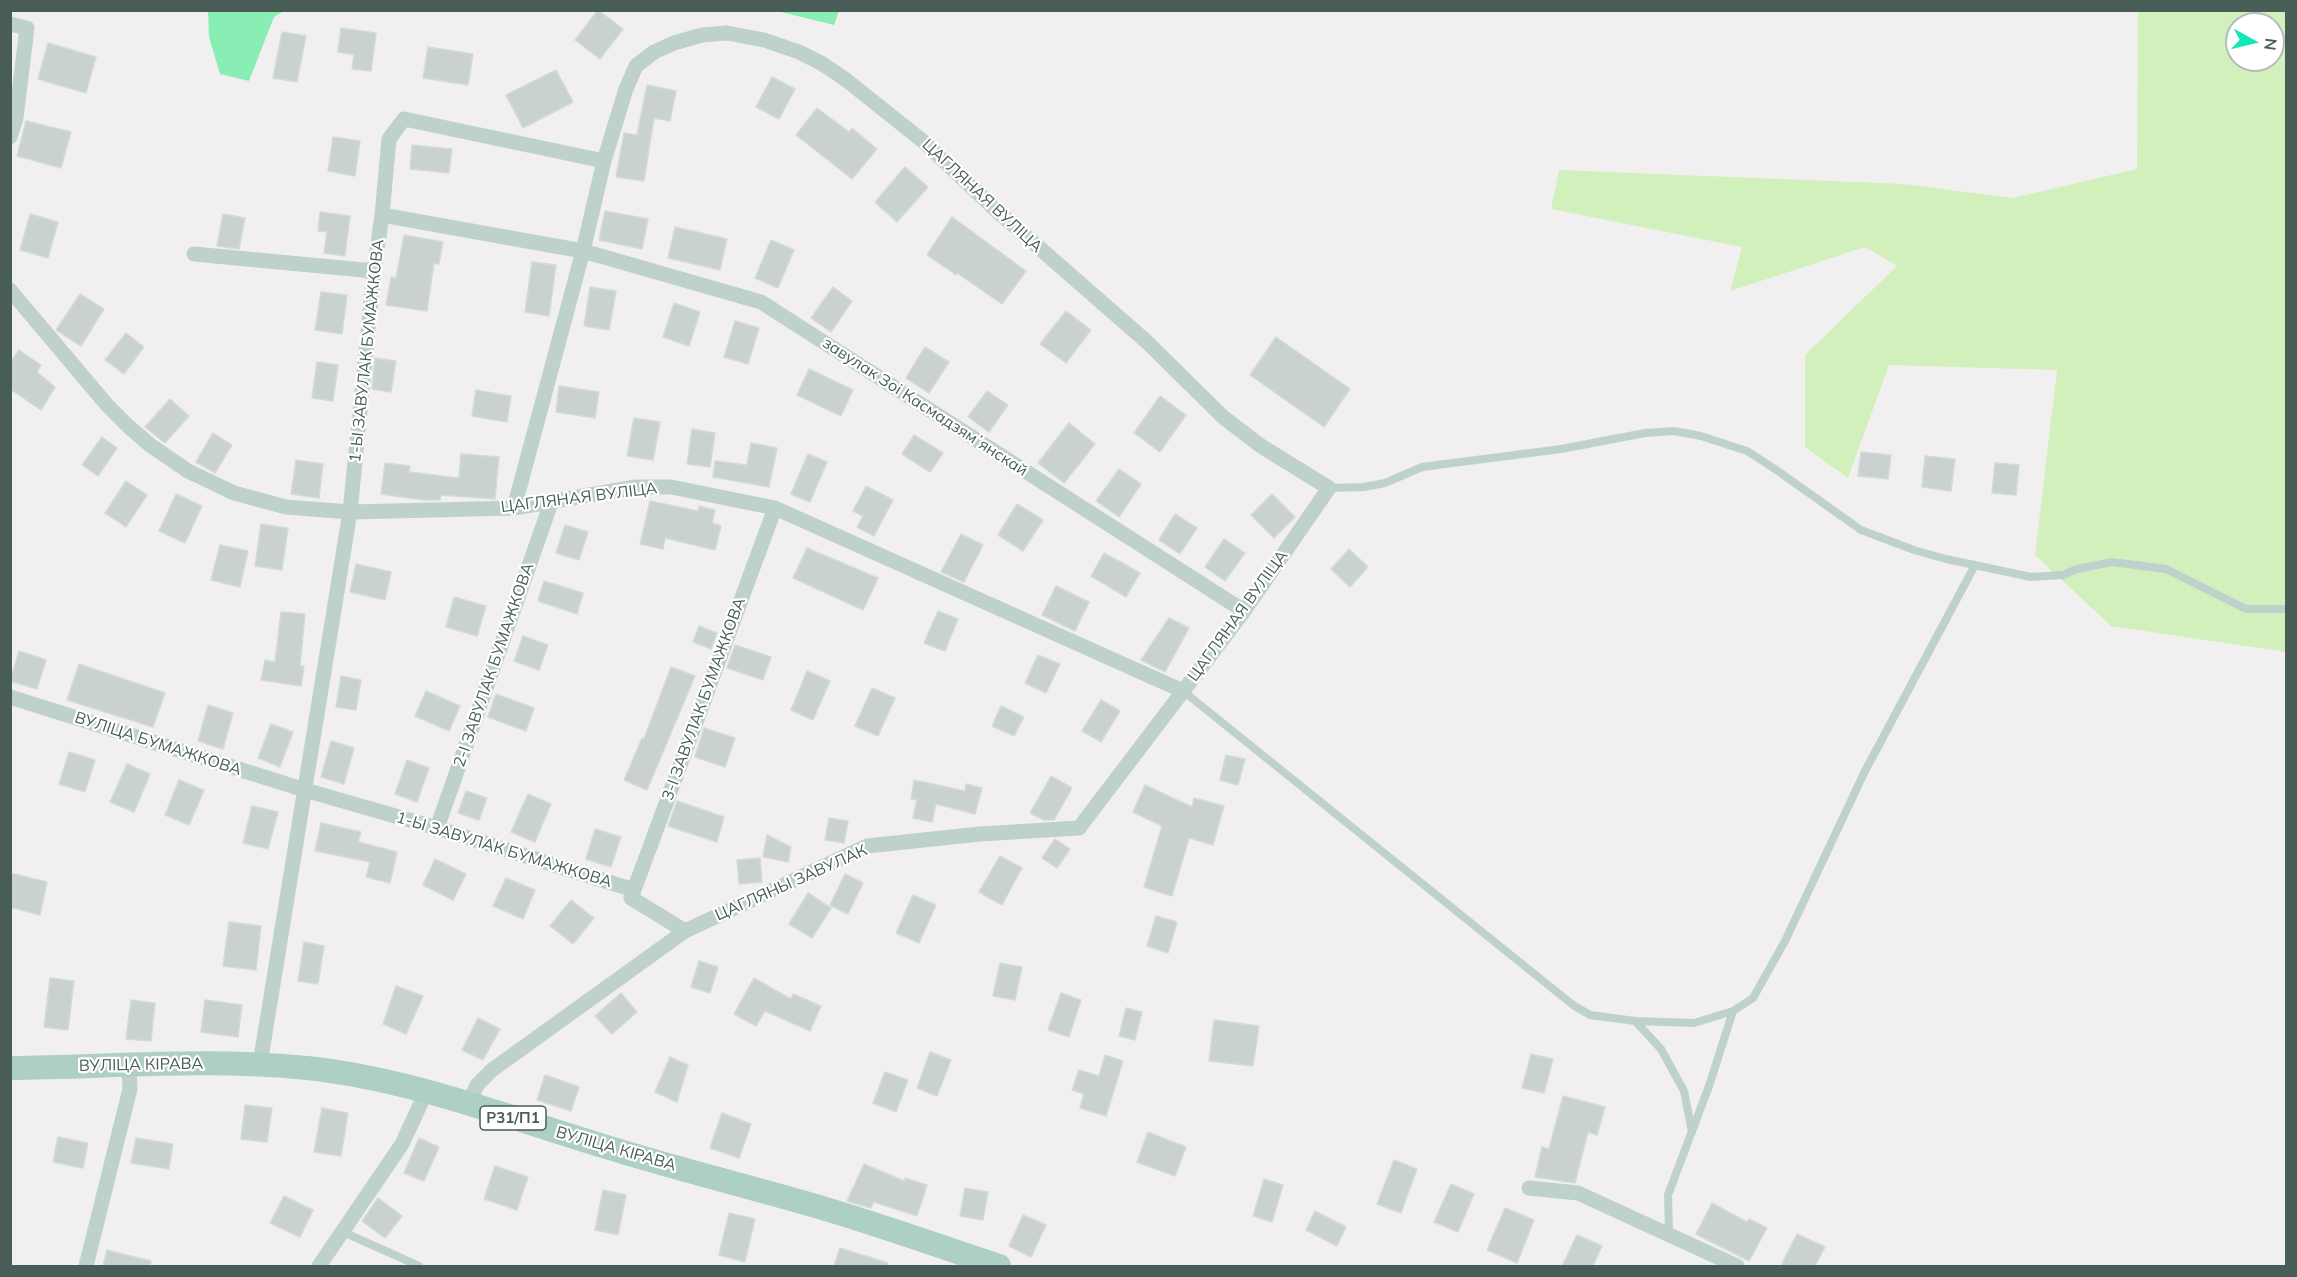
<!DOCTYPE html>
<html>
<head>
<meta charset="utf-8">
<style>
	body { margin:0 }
	#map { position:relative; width:2297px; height:1277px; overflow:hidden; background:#f2eff1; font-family:Mulish,sans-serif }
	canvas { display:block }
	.frame { position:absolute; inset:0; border:12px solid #475d56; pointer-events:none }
	.north { position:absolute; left:2225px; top:12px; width:60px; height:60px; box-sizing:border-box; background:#fff; border:2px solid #b5bebb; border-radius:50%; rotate:98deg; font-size:16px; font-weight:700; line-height:24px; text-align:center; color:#475d56 }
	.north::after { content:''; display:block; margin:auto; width:21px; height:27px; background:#14e7b7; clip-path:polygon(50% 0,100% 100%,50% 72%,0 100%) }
</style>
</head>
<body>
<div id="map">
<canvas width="2297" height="1277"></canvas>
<div class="frame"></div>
<div class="north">N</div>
</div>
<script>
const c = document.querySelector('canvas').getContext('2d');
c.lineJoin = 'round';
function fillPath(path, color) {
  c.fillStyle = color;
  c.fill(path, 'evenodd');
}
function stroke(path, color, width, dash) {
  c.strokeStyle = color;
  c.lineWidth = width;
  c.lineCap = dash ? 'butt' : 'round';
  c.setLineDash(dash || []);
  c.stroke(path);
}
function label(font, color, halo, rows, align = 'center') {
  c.font = font + ' Mulish,sans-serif';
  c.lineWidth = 4.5;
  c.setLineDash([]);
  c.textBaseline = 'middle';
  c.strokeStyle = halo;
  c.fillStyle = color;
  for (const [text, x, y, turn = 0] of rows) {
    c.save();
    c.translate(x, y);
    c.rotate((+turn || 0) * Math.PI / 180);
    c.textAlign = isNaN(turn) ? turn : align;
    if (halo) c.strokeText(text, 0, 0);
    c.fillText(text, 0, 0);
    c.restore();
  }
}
const green = new Path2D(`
	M2138,11H2286V652L2111,626L2035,555L2057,370L1889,365L1848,478L1805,447V355L1897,266L1865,247L1730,291L1742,247L1551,209L1559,170L1904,184L2013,198L2137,169ZM2237,24H2273V60H2237Z`);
const water = new Path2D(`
	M208,11H284L274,17L249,81L220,74L209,37Z
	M777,11L839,10V11L834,25Z`);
const building = new Path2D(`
	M598,10L623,29L600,59L575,40Z
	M341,28L376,33L371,71L352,69L354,55L338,52Z
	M282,32L306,36L297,82L273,78Z
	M48,43L96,57L86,93L38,79Z
	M428,47L473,54L468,85L423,78Z
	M556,70L573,102L523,128L506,95Z
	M772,77L795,89L779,119L756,107Z
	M647,85L676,91L670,121L654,118L644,181L616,177L624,133L637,135Z
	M817,108L849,132L852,128L877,149L852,179L796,135Z
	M26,121L71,132L61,168L17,156Z
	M333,137L360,141L355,176L328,171Z
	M412,145L452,149L449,173L410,169Z
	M905,167L928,187L897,222L875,202Z
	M605,211L648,219L642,249L599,240Z
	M320,212L350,216L345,256L324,253L327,232L318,231Z
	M30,214L58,222L48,258L20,250Z
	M223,214L245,218L239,249L217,246Z
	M952,217L1026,271L1002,304L957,273L956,275L927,255Z
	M675,227L727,239L720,270L668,258Z
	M404,235L443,242L439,264L434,263L427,311L386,305L391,277L396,278Z
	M771,240L794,250L778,288L755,278Z
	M532,262L556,265L549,316L525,312Z
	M590,287L616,291L609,330L584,326Z
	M833,287L852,301L831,332L811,318Z
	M321,292L347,295L342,334L315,330Z
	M80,294L104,309L81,346L56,330Z
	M674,303L700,312L689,346L663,337Z
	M1066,311L1091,330L1066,363L1040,344Z
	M735,321L759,328L748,364L724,357Z
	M126,333L144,347L124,374L105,360Z
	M1276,337L1350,389L1324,427L1250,375Z
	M925,347L949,362L929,393L906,378Z
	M19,350L41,365L37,372L55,387L41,410L10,389V363Z
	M375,358L396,361L391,392L372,389Z
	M317,362L338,365L333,401L312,398Z
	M809,369L853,390L841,416L797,395Z
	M559,386L599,392L595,418L556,412Z
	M476,390L511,396L507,422L472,416Z
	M987,391L1008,405L989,432L968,417Z
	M1160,396L1186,415L1160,452L1134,433Z
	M170,399L189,416L165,443L145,427Z
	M634,418L660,422L653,460L627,456Z
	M1069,423L1095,444L1064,483L1038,463Z
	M692,429L715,433L710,467L687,464Z
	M213,433L232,445L215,473L196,462Z
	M914,435L943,453L930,472L902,454Z
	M102,437L117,448L98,476L82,465Z
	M751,443L777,448L769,487L713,477L715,461L747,465Z
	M1861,452L1891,455L1888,479L1858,476Z
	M461,454L499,457L495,499L441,495L440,500H424L381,494L385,463L410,466L409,472L459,478Z
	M808,454L827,462L810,502L791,494Z
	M1925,456L1955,459L1951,491L1922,487Z
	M296,460L323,464L319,498L291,494Z
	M1995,463L2019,465L2016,495L1992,493Z
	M1119,469L1141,484L1119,517L1096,501Z
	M126,481L147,495L126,527L105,513Z
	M866,486L893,500L874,536L857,527L863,516L853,511Z
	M176,494L202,506L185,543L159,531Z
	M1272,494L1295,517L1274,538L1251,515Z
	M650,501L698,511L699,506L715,510L712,523L721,526L715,550L665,538L663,549L640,544Z
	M1017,504L1043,520L1023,551L998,535Z
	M1175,514L1197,528L1180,554L1159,540Z
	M261,524L288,528L282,570L255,566Z
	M565,525L588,532L579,560L556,553Z
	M961,534L983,545L964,582L941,572Z
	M1224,539L1245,553L1225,581L1205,567Z
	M220,545L248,551L240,587L211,580Z
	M807,548L878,578L863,610L793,578Z
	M1349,549L1368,567L1350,587L1331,569Z
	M1104,553L1140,573L1126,597L1091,576Z
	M356,564L391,572L385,600L350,592Z
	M544,581L583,593L577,614L538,601Z
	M1056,586L1089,602L1075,631L1042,615Z
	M454,597L486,606L477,636L446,627Z
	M938,611L958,619L945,651L924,643Z
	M281,612L305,614L300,666H304L301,686L261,680L265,660L275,662Z
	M1169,618L1189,628L1165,672L1141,660Z
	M699,626L717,633L711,649L693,642Z
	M523,636L548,645L539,670L514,661Z
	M735,645L771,657L763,680L727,668Z
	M19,651L46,660L37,689L10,681Z
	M1038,655L1060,664L1046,693L1025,683Z
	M79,664L165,693L153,727L67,700Z
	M671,667L695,676L647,790L624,780L642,738L644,739Z
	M807,671L830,681L813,720L791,710Z
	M341,676L361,680L356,710L336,707Z
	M872,688L895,698L878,736L855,726Z
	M426,691L460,706L449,731L415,716Z
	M496,694L534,708L526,731L488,717Z
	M1101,700L1120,711L1101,742L1082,731Z
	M208,705L233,713L223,749L198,741Z
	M1001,706L1024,717L1014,736L992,726Z
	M271,724L293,732L280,767L258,758Z
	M704,728L735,738L725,767L695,757Z
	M331,741L354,748L344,784L321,777Z
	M69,752L95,760L85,792L59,784Z
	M1226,755L1245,759L1238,785L1220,780Z
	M407,760L429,768L417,802L395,794Z
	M127,764L150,774L134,812L110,802Z
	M1051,776L1072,788L1054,820H1044L1030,813Z
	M179,780L204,790L189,825L165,815Z
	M914,780L965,791L966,784L982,788L975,814L936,804L932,822L913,818L917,800L911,799Z
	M1145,785L1192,807L1194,798L1224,806L1213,845L1189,838L1172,896L1144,887L1162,826L1133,812Z
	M466,791L487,798L479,820L458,813Z
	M528,794L551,804L535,842L511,832Z
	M677,801L724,817L717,842L668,826Z
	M252,806L278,812L268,849L243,843Z
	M829,818L848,821L844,843L825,840Z
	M321,823L361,832L358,842L397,852L390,883L366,877L370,862L315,851Z
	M595,829L621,837L611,867L586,859Z
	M767,835L791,847L788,862L763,857Z
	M1055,839L1070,849L1057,868L1042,858Z
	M1000,856L1022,868L1002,905L979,892Z
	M760,858L762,882L739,884L737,860Z
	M435,859L466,874L453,900L423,885Z
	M10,873L47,882L40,915L10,907Z
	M845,874L863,883L848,914L830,905Z
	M506,878L535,890L523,919L493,906Z
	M808,893L831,908L812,938L789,924Z
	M913,895L936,905L919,943L896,933Z
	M571,900L594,918L573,944L550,926Z
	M1156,916L1177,922L1168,953L1147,946Z
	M229,922L261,926L256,970L223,966Z
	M304,942L324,946L318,984L298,981Z
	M699,961L718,967L710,993L691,987Z
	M1000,963L1022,967L1015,1000L993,996Z
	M50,978L74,981L68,1030L44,1027Z
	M754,978L791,999L793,994L821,1006L810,1031L765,1011L756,1026L734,1014Z
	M396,986L423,996L406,1034L383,1024Z
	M621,993L637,1012L612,1034L595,1016Z
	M1061,993L1081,1000L1069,1037L1048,1030Z
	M131,1000L155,1003L151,1041L126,1039Z
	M205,1000L242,1005L238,1037L201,1032Z
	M1126,1008L1142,1012L1135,1040L1119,1036Z
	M478,1018L500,1029L483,1060L462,1050Z
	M1214,1020L1259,1026L1253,1066L1209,1061Z
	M930,1052L951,1060L937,1096L917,1088Z
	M1531,1054L1553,1059L1544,1093L1522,1088Z
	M1105,1055L1123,1061L1106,1116L1080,1108L1084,1094L1072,1090L1079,1070L1099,1076Z
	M670,1057L688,1065L677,1102L655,1092Z
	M885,1072L908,1080L896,1112L873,1103Z
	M545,1075L579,1087L571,1111L537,1100Z
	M1563,1096L1605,1107L1597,1135L1588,1132L1575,1183L1535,1177L1542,1147L1549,1149Z
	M245,1105L272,1108L267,1142L241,1139Z
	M322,1108L348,1113L341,1156L314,1152Z
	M722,1113L751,1124L739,1158L710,1148Z
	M1148,1132L1186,1147L1175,1176L1137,1162Z
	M58,1137L88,1143L83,1168L53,1162Z
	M136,1138L173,1144L169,1169L131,1163Z
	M419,1138L439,1147L424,1181L404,1173Z
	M1394,1160L1417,1169L1401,1213L1377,1204Z
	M864,1164L904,1181L905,1178L927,1185L917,1216L874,1202L871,1208L847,1201Z
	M495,1166L528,1177L517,1210L484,1199Z
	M1264,1179L1283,1185L1272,1222L1253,1216Z
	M1451,1184L1474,1194L1458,1232L1434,1222Z
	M965,1188L988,1192L983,1220L960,1216Z
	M603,1190L626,1195L618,1235L595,1230Z
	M284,1196L313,1210L300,1237L270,1223Z
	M378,1198L402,1216L385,1238L362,1221Z
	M1712,1203L1747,1222L1749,1219L1767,1228L1749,1261L1696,1234Z
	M1505,1208L1534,1220L1517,1263L1487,1250Z
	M1315,1211L1346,1227L1337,1246L1306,1230Z
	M729,1213L755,1219L745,1262L719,1255Z
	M1023,1215L1046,1225L1031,1257L1009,1246Z
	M1797,1234L1825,1247L1815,1266H1781Z
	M1577,1235L1602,1246L1593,1266H1562Z
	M840,1248L888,1263L887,1266H834Z
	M107,1250L151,1261L150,1266H103Z`);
const service = new Path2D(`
	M1329,488L1364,487L1385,483L1422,467L1561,449L1645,433L1674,431L1701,436L1747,451L1775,469L1861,530L1914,550L1946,559L2031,577L2063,575L2077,569L2112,562L2166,569L2246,609H2286
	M1183,691L1573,1005L1590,1015L1635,1021L1694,1023L1733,1011L1709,1086L1668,1195L1669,1235
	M1733,1011L1753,998L1785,941L1864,773L1975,565
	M1635,1021L1661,1049L1684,1091L1692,1132
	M341,1231L419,1266`);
const minor = new Path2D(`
	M10,24L27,28L16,118L10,137
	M382,215L583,251L761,302L1244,611
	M194,254L374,271
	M10,290L107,405L128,426L150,445L188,471L234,493L286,507L350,512L514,508L636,487H671L775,508L1183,691
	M10,697L305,790L437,828L634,890L631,898L685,931
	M437,828L551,503
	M634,890L775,508
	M260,1064L350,512L374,271L382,215L389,139L404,119L604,161
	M469,1104L477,1085L492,1070L685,931L867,846L980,834L1079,828L1244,611L1329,488L1261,446L1223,417L1147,342L996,210L924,142L845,79L821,63L799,52L764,40L727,33L702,35L674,43L654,52L636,66L626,89L604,161L583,251L514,508
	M1529,1188L1578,1193L1737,1266
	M86,1266L130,1089L129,1065
	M319,1266L402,1144L426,1092`);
const primary = new Path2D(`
	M10,1068C109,1067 208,1058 307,1068C412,1079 512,1119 613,1149C681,1170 751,1187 819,1207C880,1225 939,1246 999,1266`);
const shields = [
	[513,1118,66]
];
const shieldNames = [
	["Р31/П1",513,1118]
];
const streetNames = [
	["ЦАГЛЯНАЯ ВУЛІЦА",982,196,43],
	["1-Ы ЗАВУЛАК БУМАЖКОВА",367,351,-84],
	["завулак Зоі Касмадзямʼянскай",925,407,33],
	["ЦАГЛЯНАЯ ВУЛІЦА",579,498,-7],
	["ЦАГЛЯНАЯ ВУЛІЦА",1238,616,-54],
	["2-І ЗАВУЛАК БУМАЖКОВА",494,665,-71],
	["3-І ЗАВУЛАК БУМАЖКОВА",704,699,-70],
	["ВУЛІЦА БУМАЖКОВА",158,744,18],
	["1-Ы ЗАВУЛАК БУМАЖКОВА",504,850,17],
	["ЦАГЛЯНЫ ЗАВУЛАК",791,883,-24],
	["ВУЛІЦА КІРАВА",141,1065,-1],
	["ВУЛІЦА КІРАВА",616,1149,16]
];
fillPath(green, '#d1f0bc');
fillPath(water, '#88eeb3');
fillPath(building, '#c9d2d0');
stroke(building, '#d3dbda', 1.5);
stroke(service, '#bfd1cc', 8);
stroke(minor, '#bfd1cc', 15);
stroke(primary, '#aecfc5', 24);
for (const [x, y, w] of shields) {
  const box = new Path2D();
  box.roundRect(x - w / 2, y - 12, w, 24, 4.5);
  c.fillStyle = '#fff';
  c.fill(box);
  stroke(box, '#475d56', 1.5);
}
label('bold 15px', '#475d56', null, shieldNames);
label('16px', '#475d56', '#fff', streetNames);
</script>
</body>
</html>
